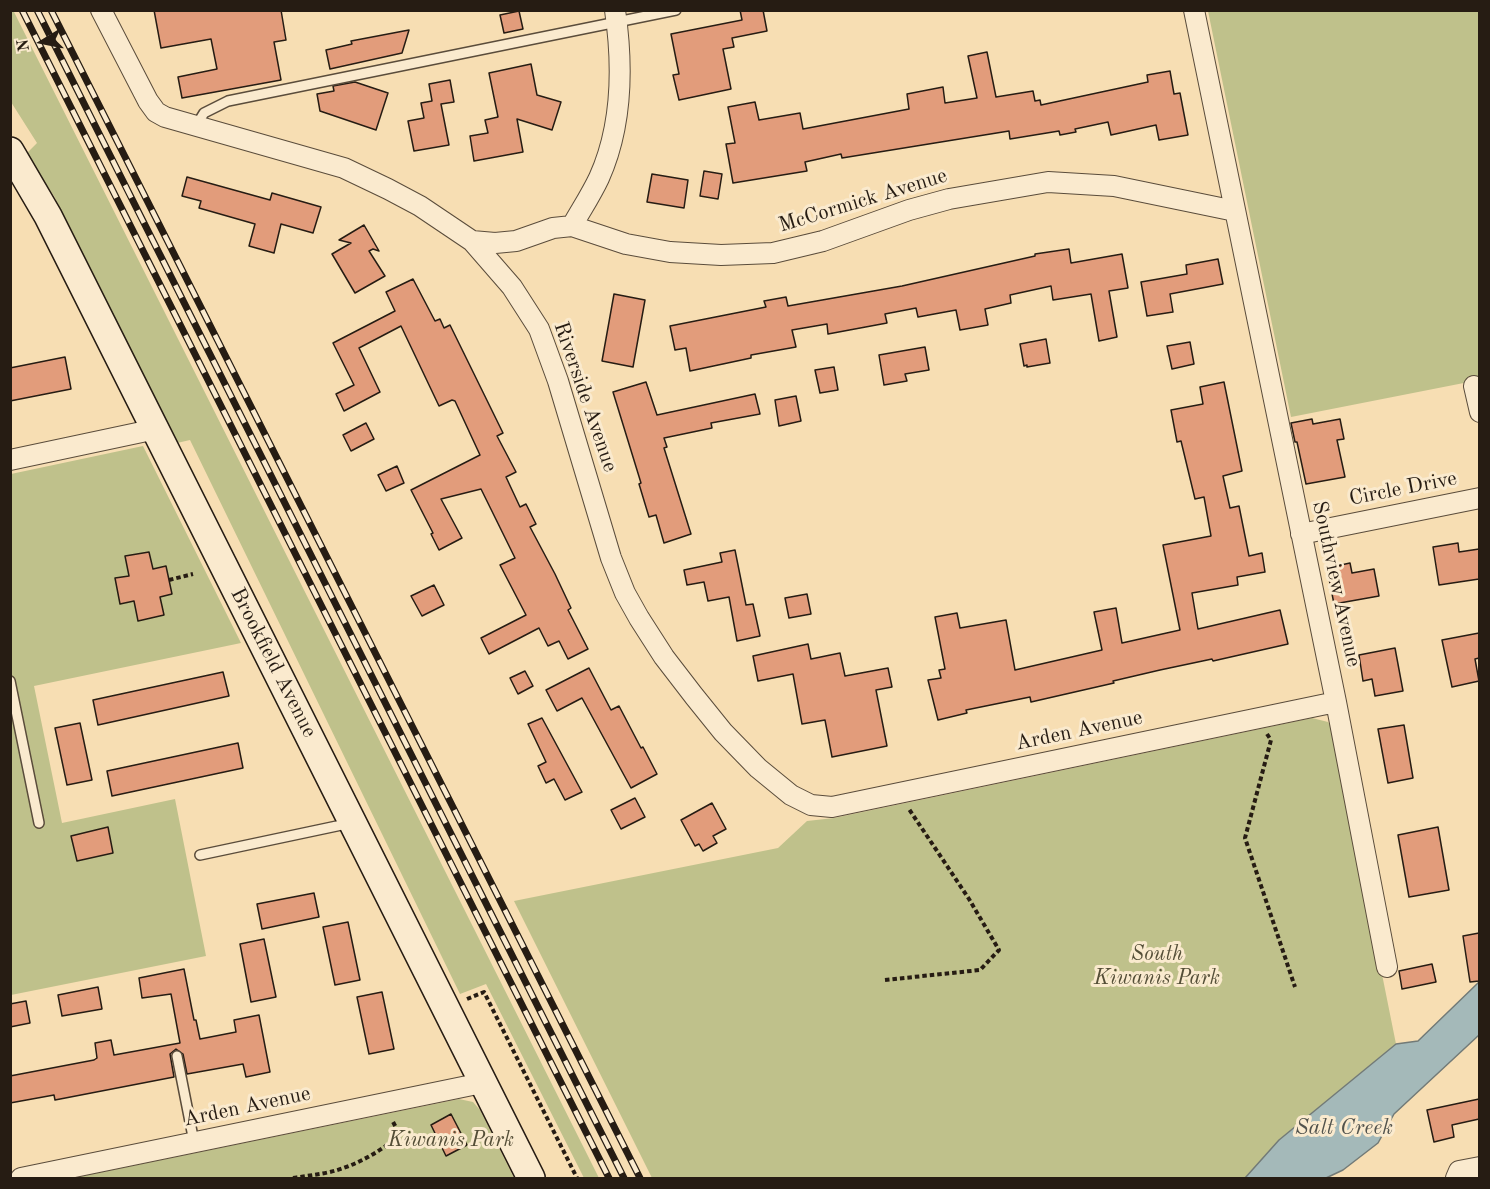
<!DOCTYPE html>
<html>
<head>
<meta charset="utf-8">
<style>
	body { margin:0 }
	#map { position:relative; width:1490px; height:1189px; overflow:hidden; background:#f7deb3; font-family:"Old Standard TT",serif }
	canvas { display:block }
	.frame { position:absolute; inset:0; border:12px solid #261c13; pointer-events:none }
	.north { position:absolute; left:12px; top:12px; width:60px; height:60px; -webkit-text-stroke:4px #faeace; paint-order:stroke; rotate:260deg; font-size:16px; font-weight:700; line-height:24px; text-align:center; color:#261c13 }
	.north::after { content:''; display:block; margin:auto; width:21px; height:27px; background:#261c13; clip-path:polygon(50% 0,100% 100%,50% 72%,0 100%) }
</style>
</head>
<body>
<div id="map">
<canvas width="1490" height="1189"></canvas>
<div class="frame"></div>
<div class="north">N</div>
</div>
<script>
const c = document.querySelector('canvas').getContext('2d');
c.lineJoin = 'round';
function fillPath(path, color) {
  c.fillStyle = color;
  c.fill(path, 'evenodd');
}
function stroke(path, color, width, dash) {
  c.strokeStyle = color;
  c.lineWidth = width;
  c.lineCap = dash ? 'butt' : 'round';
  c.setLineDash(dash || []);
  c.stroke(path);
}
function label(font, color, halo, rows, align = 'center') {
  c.font = font + ' "Old Standard TT",serif';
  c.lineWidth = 6;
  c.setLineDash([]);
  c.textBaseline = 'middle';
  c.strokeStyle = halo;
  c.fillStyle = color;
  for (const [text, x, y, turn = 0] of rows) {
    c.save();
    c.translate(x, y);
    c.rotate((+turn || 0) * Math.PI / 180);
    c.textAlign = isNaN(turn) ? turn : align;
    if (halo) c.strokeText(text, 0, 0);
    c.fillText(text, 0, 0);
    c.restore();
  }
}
const green = new Path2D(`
	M13,10L599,1178H584L486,984L460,994L190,440L177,443L54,196L26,154L37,143L11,102L10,11Z
	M1208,11H1479V380L1291,417Z
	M143,446L241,643L34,686L62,823L175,799L206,956L11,995V474Z
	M1312,718L1328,722L1333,730L1396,1044L1279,1140L1245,1178H652L514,901L778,848L807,821L834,818Z
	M459,1099L473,1102L480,1110L514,1178H73Z`);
const water = new Path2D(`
	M1479,982V1035L1394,1114L1378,1143L1343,1170L1326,1178H1245L1279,1140L1396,1044L1418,1041Z`);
const building = new Path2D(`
	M154,10H281L286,40L274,42L281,80L182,98L178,77L217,69L211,39L161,48Z
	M740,10H763L767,31L732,38L734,47L723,49L731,89L679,100L673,75L679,74L671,34L742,20Z
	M519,11L523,29L504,33L500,15Z
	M409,30L402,53L330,69L326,50L352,44L351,41Z
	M987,52L996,97L1033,91L1035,101L1040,100L1041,105L1148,82L1147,75L1170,71L1174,94L1180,93L1188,135L1159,140L1156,125L1111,135L1108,122L1075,129L1076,132L1060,135L1059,131L1010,139L1009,131L842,158L841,154L805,162L807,171L733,183L726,144L735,143L728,107L755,102L759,120L800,113L803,129L909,109L907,94L943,87L945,103L977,98L968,56Z
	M531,64L537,95L561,102L552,130L517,119L523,152L474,161L470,136L488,133L485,120L498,117L489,73Z
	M450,80L454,102L441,104L449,145L414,151L408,121L424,118L421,103L432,101L429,84Z
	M355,82L388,93L376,130L320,111L317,94L334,91L333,86Z
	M704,171L722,174L718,199L700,196Z
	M652,174L688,180L684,208L647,202Z
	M187,177L270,200L272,193L321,207L313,233L281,224L274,253L249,246L255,224L199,208L201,201L182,196Z
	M364,225L379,251L373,249L369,251L385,276L355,293L332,254L351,243L339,240Z
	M1069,249L1071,263L1122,254L1128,288L1109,291L1117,337L1099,341L1091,294L1053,300L1051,286L1010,295L1011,303L985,309L988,325L960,330L956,310L918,317L916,308L885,314L887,323L828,334L827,324L792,330L796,347L751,355V358L690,371L686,348L675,350L670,326L766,307L764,301L786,297L788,306L902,286L1035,256V254Z
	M1218,259L1223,284L1170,294L1173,312L1147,316L1141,282L1187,274L1186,265Z
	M413,279L435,321L440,319L444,328L450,325L503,433L497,436L516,472L506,477L520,507L526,504L536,524L530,527L555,574L571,608L568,610L588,649L568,659L559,641L548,646L539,628L489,654L481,638L526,615L500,565L515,558L481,489L441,499L462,538L439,550L431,534L433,533L411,490L480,455L455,401L452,400L439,406L401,326L359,348L380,392L344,411L336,394L354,385L333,343L395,311L386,292Z
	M614,294L645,300L633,367L602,361Z
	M1046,339L1050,363L1027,367V365L1024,366L1020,344Z
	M1190,342L1194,364L1172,369L1167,346Z
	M925,347L929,370L905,374L907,381L884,385L879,355Z
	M65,357L71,389L10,401V368Z
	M834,367L838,390L820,393L815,370Z
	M646,382L657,415L755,394L760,414L711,423L712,428L664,438L667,447L664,448L691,534L664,543L656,515L649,517L639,484L641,483L613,392Z
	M1224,382L1242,471L1223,476L1230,508L1239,506L1249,556L1262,553L1265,572L1237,577L1238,585L1192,593L1198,629L1280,610L1288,644L1213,661L1212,659L1160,670L1113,681L1114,683L1031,702L1030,697L966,710L967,713L938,720L928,680L941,678L939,670L945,669L935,617L957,613L960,628L1006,620L1015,670L1102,650L1094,612L1116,608L1122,643L1180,630L1163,545L1211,536L1204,497L1195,499L1181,441L1177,442L1171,410L1203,404L1200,387Z
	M796,396L801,421L779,426L775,400Z
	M1312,419L1313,424L1340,419L1344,439L1337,440L1345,477L1306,484L1297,442H1295L1291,423Z
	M366,423L374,439L351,451L343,435Z
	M397,466L404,483L386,491L378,475Z
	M1458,543L1459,552L1479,549V579L1439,585L1433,547Z
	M735,550L746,605L753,604L760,636L737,641L729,597L708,601L704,582L687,585L684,570L722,562L720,553Z
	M149,552L153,569L166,566L172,594L160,597L164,615L138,621L134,601L120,604L115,578L129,576L125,556Z
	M1350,563L1352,573L1374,569L1379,596L1334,604L1327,568Z
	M434,585L444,605L422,616L411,596Z
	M807,594L811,614L789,618L785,598Z
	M1479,633V658L1475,659L1479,681L1452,687L1442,640Z
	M808,644L811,659L840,653L845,676L888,668L892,687L876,690L887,746L832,757L825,720L802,724L793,674L758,681L753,656Z
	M1395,648L1403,691L1375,696L1372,679L1363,681L1359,655Z
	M589,668L611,710L619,706L641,748L643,747L657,774L631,788L582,698L557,711L546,690Z
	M525,671L533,686L518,694L510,678Z
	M223,672L229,696L98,725L93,700Z
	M542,718L582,792L565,800L554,779L546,783L538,766L546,762L528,724Z
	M80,723L92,780L67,785L55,728Z
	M1404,725L1413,778L1388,783L1378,729Z
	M238,743L243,768L112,796L107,771Z
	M635,798L645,817L621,829L611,810Z
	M712,803L726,829L713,836L717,843L703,851L699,844L695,846L681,820Z
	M108,827L113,853L77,861L71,836Z
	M1438,827L1449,890L1409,897L1398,835Z
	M314,893L319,917L262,929L257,904Z
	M348,922L360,980L335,985L323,927Z
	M1479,933V981L1470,982L1463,936Z
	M264,939L276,997L251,1002L240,944Z
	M1432,964L1436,982L1402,989L1399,971Z
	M184,969L194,1020H196L200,1039L236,1032L234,1020L259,1015L270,1072L246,1077L243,1064L187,1074L183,1054L176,1049L170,1054L174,1077L55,1100L54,1095L10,1103V1076L94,1060L97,1058L95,1043L111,1040L114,1055L180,1043L171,994L142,998L139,978Z
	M98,987L102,1009L62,1016L58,995Z
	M382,992L394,1049L369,1054L357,997Z
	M26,1001L30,1023L10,1027V1004Z
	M1479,1099V1119L1452,1125L1454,1137L1434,1142L1427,1110Z
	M451,1114L467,1145L446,1156L431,1125Z`);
const path = new Path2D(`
	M169,580L193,574
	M1267,734L1271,740L1245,838L1295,987
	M885,980L980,970L999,950L969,899L909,809
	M467,999L484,992L577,1178
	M293,1178C305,1176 317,1175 330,1172C355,1166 380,1152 400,1135L392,1120`);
const lane = new Path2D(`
	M196,126L204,113L228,101L676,10
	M10,681L39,823
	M200,855L351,823
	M177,1056L194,1142`);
const street = new Path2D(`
	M101,10L148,101L156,112L165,117L344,168L388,189L420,206L472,241L512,287L539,329L558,381L611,558L625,593L639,618L664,657L694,696L723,732L758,768L791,795L811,805L832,807L1336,702
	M1194,10L1336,702L1387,967
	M572,226C581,210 591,195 599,178C622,127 623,65 615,10
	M472,241L495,243L516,241L553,228L572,226L626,244L670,252L721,255L773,253L823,241L909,210L949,199L1048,182L1114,186L1235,211
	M1474,386L1480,412
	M10,460L156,429
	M1301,534L1480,498
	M21,1178L482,1083
	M1456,1178L1459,1171L1480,1167`);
const secondary = new Path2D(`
	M10,151L48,216L531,1178`);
const rail = new Path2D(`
	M22,10L609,1178
	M37,10L624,1178
	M51,10L640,1178`);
const streetNames = [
	["McCormick Avenue",863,201,-17],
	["Riverside Avenue",585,397,71],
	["Circle Drive",1403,489,-11],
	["Southview Avenue",1336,584,78],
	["Brookfield Avenue",273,663,63],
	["Arden Avenue",1079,731,-12],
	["Arden Avenue",247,1107,-12]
];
const parkNames = [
	["South",1157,954],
	["Kiwanis Park",1157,978],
	["Kiwanis Park",451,1140]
];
const waterNames = [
	["Salt Creek",1344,1128]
];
fillPath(green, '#bfc18b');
fillPath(water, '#a4b9b9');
stroke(water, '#727a77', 1.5);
fillPath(building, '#e29c7b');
stroke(building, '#261c13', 1.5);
stroke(lane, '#5a4c3b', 12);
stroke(street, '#5a4c3b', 22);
stroke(secondary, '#261c13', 30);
stroke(path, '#261c13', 4, [4.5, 3]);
stroke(lane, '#faeace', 9);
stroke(street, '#faeace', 20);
stroke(secondary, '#faeace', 27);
stroke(rail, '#261c13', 7);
stroke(rail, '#faeace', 4.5, [14]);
label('21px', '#261c13', '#faeace', streetNames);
label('italic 21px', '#544e37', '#faeace', parkNames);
label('italic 22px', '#52534d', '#faeace', waterNames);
</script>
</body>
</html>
